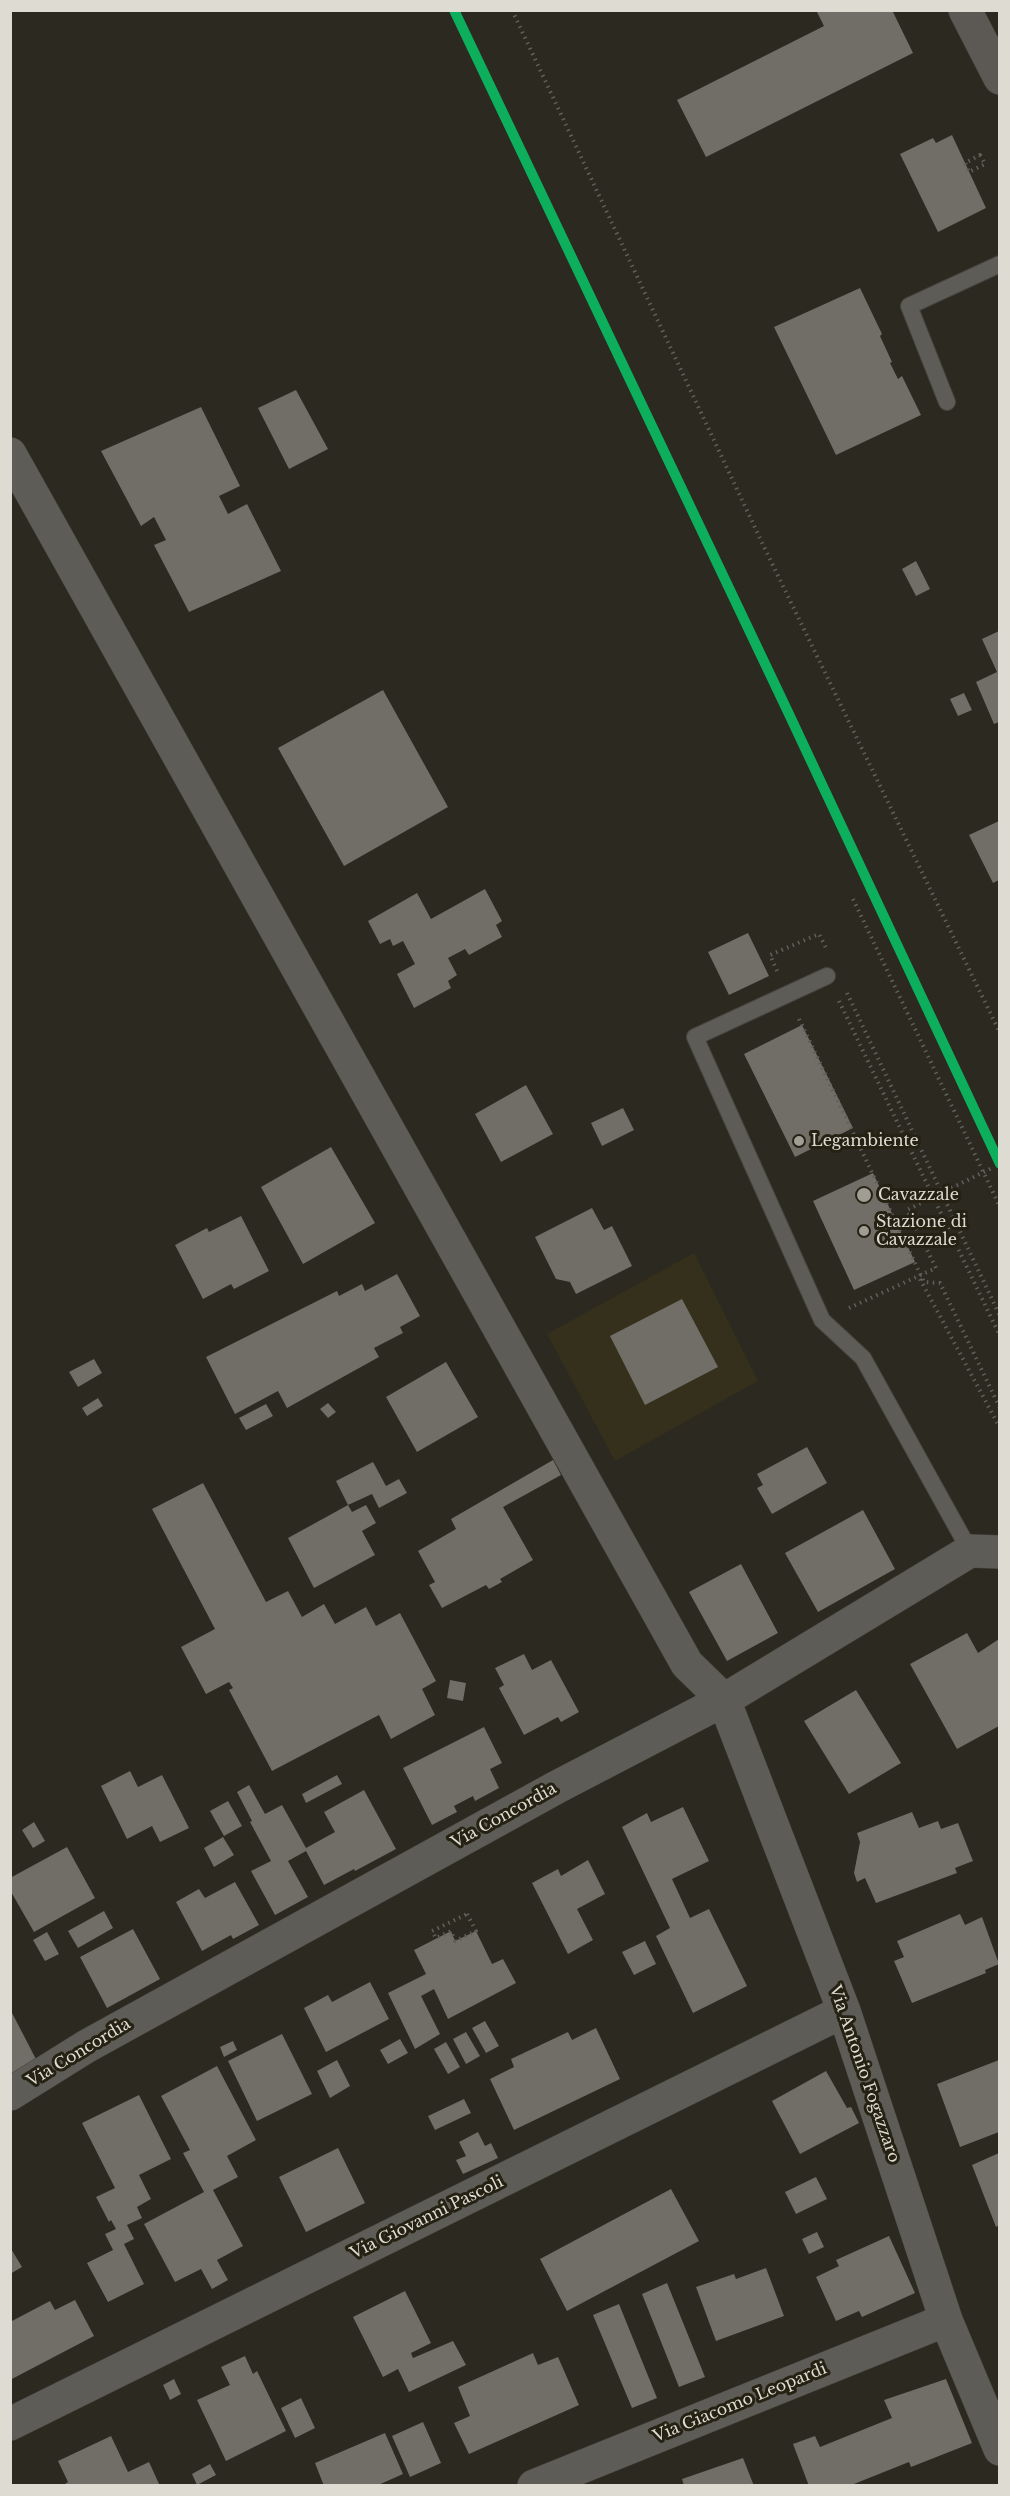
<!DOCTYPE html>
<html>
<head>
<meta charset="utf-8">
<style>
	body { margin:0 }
	#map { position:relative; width:1010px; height:2496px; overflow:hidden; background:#2b2920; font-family:"Libre Baskerville",serif }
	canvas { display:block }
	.frame { position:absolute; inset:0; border:12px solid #dedcd2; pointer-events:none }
</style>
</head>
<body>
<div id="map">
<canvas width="1010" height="2496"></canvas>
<div class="frame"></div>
</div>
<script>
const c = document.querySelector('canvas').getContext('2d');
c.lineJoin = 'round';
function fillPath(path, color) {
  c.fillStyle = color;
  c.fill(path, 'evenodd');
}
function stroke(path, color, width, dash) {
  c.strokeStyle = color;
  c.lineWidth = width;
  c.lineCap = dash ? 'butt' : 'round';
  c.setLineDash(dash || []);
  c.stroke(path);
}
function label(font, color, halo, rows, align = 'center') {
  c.font = font + ' "Libre Baskerville",serif';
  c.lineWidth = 6;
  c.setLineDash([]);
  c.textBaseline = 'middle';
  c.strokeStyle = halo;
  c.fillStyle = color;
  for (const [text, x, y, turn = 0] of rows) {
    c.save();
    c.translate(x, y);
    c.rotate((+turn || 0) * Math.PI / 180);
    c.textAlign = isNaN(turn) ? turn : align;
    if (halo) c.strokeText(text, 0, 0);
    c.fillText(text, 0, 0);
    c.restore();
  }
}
const built = new Path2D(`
	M694,1253L758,1381L615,1461L547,1334Z`);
const building = new Path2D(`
	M816,10H892L913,53L706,157L677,100L824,26Z
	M952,135L986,208L938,232L900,154L933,138L936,143Z
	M860,288L882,334L880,336L892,362L890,363L898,379L902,376L921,415L836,455L774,327Z
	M296,390L328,449L289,469L258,408Z
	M201,407L240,486L219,496L228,514L247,504L281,571L189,612L154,545L166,540L154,517L141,526L101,451Z
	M916,561L930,589L916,596L902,569Z
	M999,631V722L994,724L976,682L997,672L982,639Z
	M383,690L448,807L344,866L278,748Z
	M964,693L972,710L958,716L950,699Z
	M999,821V880L993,883L969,835Z
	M485,889L502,921L496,925L502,937L469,955L465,949L448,958L457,975L448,981L451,988L414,1008L397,974L415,964L403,941L393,946L390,939L380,944L368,921L417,893L431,919Z
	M748,933L769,976L729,995L708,952Z
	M802,1025L853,1128L795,1157L744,1054Z
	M526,1085L553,1134L501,1162L475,1114Z
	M623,1108L634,1130L602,1146L591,1123Z
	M331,1147L375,1223L303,1264L261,1187Z
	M873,1173L915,1262L854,1290L813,1201Z
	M592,1208L604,1230L612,1226L632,1266L576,1294L570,1282L556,1279L535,1237Z
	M241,1216L269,1271L234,1289L231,1284L203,1299L175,1245L207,1228L209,1232Z
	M397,1274L420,1316L400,1327L403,1333L374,1348L379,1357L287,1408L278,1391L235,1414L206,1357L337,1291L339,1296L362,1284L365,1291Z
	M682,1299L718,1367L645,1405L610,1336Z
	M94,1359L102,1373L78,1387L69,1372Z
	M446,1362L478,1417L417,1452L386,1397Z
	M98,1398L103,1406L87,1416L82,1408Z
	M328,1403L336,1412L328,1418L320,1409Z
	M266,1404L273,1416L246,1430L239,1418Z
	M807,1447L827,1483L772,1514L757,1488L763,1485L757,1474Z
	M553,1460L561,1475L503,1507L533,1560L500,1579L502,1582L489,1589L486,1585L442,1608L429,1585L435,1582L418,1551L456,1529L451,1519Z
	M373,1462L386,1486L399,1479L407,1493L379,1508L372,1494L348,1505L336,1481Z
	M203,1483L266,1602L288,1591L302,1617L324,1604L335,1624L366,1607L376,1626L400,1613L436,1681L422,1689L435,1715L391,1739L379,1715L272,1771L229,1690L233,1688L229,1682L206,1694L181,1647L215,1629L152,1509Z
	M348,1505L352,1512L366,1505L376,1523L362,1531L375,1555L314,1588L288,1538Z
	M863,1510L895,1569L818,1612L785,1553Z
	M741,1564L778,1633L727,1661L689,1592Z
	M967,1633L978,1653L999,1639V1726L957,1749L910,1664Z
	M524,1654L532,1670L551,1660L579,1712L561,1722L558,1717L524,1735L499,1688L504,1685L495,1668Z
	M450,1680L466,1683L463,1701L447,1698Z
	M856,1690L901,1763L849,1794L804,1721Z
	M484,1727L502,1763L490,1769L499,1788L475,1801L473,1796L454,1806L457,1812L432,1825L403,1768Z
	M130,1771L138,1787L162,1775L189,1828L160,1842L152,1826L127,1839L101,1786Z
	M337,1775L342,1784L306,1803L302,1794Z
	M249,1785L265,1814L282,1805L306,1848L335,1832L324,1812L364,1790L396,1849L355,1871L354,1869L324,1885L306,1851L288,1861L308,1897L275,1915L251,1871L271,1861L250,1822L252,1821L237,1792Z
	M228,1801L242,1826L224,1836L210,1811Z
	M683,1807L709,1861L672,1879L690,1918L709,1909L747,1986L693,2013L656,1936L670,1928L622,1827L647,1813L651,1822Z
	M912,1812L919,1828L938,1821L941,1829L958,1823L973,1861L955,1868L957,1873L876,1903L865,1878L857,1882L854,1873L860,1842L857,1833Z
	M34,1822L45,1841L33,1848L22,1830Z
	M223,1837L234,1855L214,1867L204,1848Z
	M67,1847L95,1898L34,1932L10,1890V1878Z
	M588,1860L605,1894L577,1909L593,1940L568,1954L532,1883L558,1869L561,1876Z
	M235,1882L259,1925L233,1939L231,1935L202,1951L176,1902L199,1889L205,1898Z
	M104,1911L113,1928L78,1948L68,1931Z
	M960,1914L965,1925L982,1917L999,1964L985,1970L986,1973L912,2003L894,1961L904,1957L897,1941Z
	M133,1929L160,1979L107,2008L80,1957Z
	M451,1931L455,1941L476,1931L492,1964L503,1959L516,1983L448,2019L434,1989L421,1996L440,2034L415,2049L388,1993L426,1974L414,1950Z
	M47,1932L59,1954L45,1961L33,1940Z
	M645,1941L656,1964L634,1975L622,1952Z
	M370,1982L389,2019L326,2052L304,2008L328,1995L332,2002Z
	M10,2009L38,2063L10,2077Z
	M485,2021L499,2046L486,2053L472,2028Z
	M596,2028L620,2079L514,2130L490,2079L514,2067L511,2059L568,2032L572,2040Z
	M466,2032L480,2056L466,2064L453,2039Z
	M282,2034L312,2094L257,2121L228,2061Z
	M400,2039L408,2053L388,2064L380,2050Z
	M233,2041L237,2050L224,2057L220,2047Z
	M446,2042L460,2067L448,2074L434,2049Z
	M337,2060L350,2086L330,2098L317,2071Z
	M999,2060V2132L960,2147L937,2084Z
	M217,2066L256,2140L227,2156L238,2177L213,2190L243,2246L217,2260L228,2280L212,2289L201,2269L175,2282L144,2224L204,2192L183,2153L190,2150L161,2096Z
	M826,2071L847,2108L851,2107L859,2123L800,2154L772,2101Z
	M139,2095L171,2159L139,2175L151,2199L137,2207L142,2218L127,2225L134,2239L124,2244L144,2284L108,2302L87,2263L113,2250L105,2234L116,2229L111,2220L109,2222L96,2197L115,2188L82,2123Z
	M464,2099L471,2113L435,2130L428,2116Z
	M478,2132L485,2146L491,2143L498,2158L463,2174L456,2160L466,2156L459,2142Z
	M338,2148L365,2203L306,2232L279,2177Z
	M999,2153V2225L996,2227L972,2165Z
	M816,2177L827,2199L796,2214L785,2192Z
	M671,2189L699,2241L567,2311L540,2259Z
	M817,2232L824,2247L809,2254L802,2239Z
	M889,2236L915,2293L862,2317L859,2311L836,2321L816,2277L839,2266L836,2260Z
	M10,2247L22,2267L10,2274Z
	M766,2268L784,2316L716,2341L696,2287L734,2274L736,2279Z
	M667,2283L705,2377L679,2387L642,2294Z
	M405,2291L431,2343L411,2353L413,2358L453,2341L466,2365L409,2392L398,2369L383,2377L353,2317Z
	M75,2300L94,2336L10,2380V2322L50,2301L55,2310Z
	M619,2304L657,2398L632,2408L593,2315Z
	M533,2353L538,2365L558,2357L579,2405L469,2454L454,2423L470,2416L458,2387Z
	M245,2356L253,2374L257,2371L286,2431L226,2461L197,2400L230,2385L221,2367Z
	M174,2379L181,2394L170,2400L163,2385Z
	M946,2379L972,2443L911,2467L909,2462L849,2486H809L793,2444L815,2436L820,2447L892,2418L884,2400Z
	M301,2398L315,2428L295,2438L281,2408Z
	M423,2422L441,2463L410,2477L392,2436Z
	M385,2433L403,2474L376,2486H324L315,2463Z
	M111,2436L128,2472L149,2462L160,2486H62L68,2482L58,2461Z
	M743,2458L754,2486H684L682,2479Z
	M210,2464L216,2475L197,2485L192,2474Z`);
const path = new Path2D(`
	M512,10L765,549L1000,1033
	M980,155L985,164L969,172L965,163Z
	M853,899L1000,1207
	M777,971L770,955L819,934L827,950
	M847,993L1000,1316
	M839,1001L1000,1336
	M799,1019L924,1282L940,1283L1000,1408
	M920,1279L1000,1428
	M849,1308L936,1268L907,1210L992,1168
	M467,1914L476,1931L455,1941L451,1931L436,1938L432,1931Z`);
const lane = new Path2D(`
	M947,402L909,306L1000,264
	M827,976L695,1037L822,1320L863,1358L970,1551`);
const street = new Path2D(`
	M10,454L687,1664L724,1700L844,2011L946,2320L1000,2449
	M10,2094L87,2046L557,1787L724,1700L970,1551L1000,1552
	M10,2424L844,2011
	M534,2486L946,2320`);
const secondary = new Path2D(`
	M965,10L1000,78`);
const rail1 = new Path2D(`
	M454,10L788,712L1000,1164`);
const markers = [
	[799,1141,6,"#9f9d94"],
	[864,1195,8,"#9f9d94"],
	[864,1231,6,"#9f9d94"]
];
const poiNames = [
	["Legambiente",811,1141],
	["Cavazzale",878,1195],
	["Stazione di",876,1222],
	["Cavazzale",876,1240]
];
const streetNames = [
	["Via Concordia",504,1816,-29],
	["Via Concordia",79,2053,-31],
	["Via Antonio Fogazzaro",864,2074,71],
	["Via Giovanni Pascoli",427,2218,-26],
	["Via Giacomo Leopardi",740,2403,-22]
];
fillPath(built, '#35301c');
fillPath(building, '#716d67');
stroke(lane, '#47453f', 18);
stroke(street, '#47453f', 34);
stroke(secondary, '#47453f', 34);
stroke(path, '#605f59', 4, [1.5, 4.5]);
stroke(lane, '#5e5c56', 16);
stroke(street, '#5e5c56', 33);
stroke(secondary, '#5c5854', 33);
stroke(rail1, '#0daf5c', 10);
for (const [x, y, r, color] of markers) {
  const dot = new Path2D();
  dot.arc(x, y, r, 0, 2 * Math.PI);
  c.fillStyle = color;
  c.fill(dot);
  stroke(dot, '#252213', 2);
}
label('16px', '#dedcd2', '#252213', poiNames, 'left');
label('16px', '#dedcd2', '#252213', streetNames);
</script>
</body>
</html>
